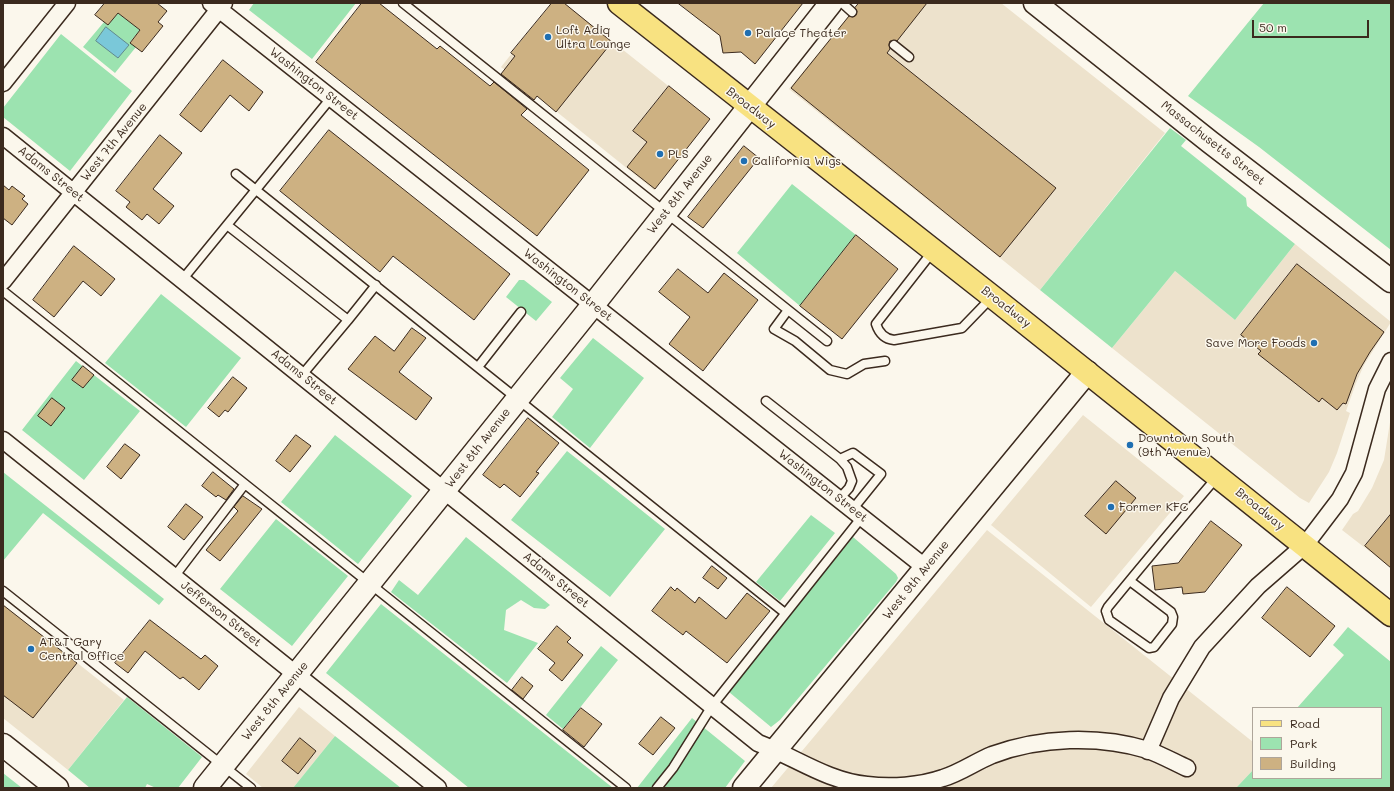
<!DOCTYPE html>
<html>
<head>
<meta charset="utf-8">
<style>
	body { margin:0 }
	#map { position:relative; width:1394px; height:791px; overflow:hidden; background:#fbf7ec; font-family:Mali,sans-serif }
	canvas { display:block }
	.frame { position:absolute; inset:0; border:4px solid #3b2a1e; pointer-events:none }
	.legend { position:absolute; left:1252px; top:707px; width:130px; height:72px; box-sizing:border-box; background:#fbf7ec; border:1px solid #aea59a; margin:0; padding:5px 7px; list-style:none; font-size:12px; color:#3b2a1e }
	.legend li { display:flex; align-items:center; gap:8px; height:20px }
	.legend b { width:20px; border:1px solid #aea59a }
	.scale { position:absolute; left:1252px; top:20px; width:117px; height:18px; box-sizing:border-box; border:2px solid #3b2a1e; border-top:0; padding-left:5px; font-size:12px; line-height:14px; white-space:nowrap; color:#3b2a1e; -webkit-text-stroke:3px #fbf7ec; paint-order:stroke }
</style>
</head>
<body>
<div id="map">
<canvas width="1394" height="791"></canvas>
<div class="frame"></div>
<ul class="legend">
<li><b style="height:5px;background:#f8e281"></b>Road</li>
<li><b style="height:11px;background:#9ce3b0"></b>Park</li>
<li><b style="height:11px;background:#cdb182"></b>Building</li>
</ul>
<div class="scale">50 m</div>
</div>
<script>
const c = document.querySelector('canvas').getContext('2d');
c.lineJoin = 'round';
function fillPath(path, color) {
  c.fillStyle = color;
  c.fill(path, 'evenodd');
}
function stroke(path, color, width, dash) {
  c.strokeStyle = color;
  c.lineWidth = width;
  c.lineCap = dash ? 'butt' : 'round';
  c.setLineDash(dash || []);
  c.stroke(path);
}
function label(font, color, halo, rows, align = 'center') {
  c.font = font + ' Mali,sans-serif';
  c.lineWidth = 3;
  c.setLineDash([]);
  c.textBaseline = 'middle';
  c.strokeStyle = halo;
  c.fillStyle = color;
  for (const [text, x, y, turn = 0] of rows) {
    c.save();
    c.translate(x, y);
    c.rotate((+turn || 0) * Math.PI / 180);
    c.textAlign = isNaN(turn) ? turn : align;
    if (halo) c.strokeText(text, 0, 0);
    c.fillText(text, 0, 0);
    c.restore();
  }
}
const built = new Path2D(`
	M552,3H564L710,119L654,190L501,67Z
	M859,3H1001L1165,133L1040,290L789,89Z
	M1295,244L1391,322L1364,365L1356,383L1346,411L1350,413L1337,453L1329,472L1309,503L1300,498L1112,348L1175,271L1235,320Z
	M1083,415L1184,496L1091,607L991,525Z
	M1391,416V568L1342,530L1353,514L1358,511L1372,488L1384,460Z
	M987,530L1253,742V770L1236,788H771Z
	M3,604L124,700L68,770L3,718Z
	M299,707L335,736L293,788H263L246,774Z`);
const green = new Path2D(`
	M254,3H356L312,59L249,10Z
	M1264,3H1391V250L1259,147L1188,96Z
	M118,13L140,30L130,42L136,47L115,73L83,47L104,22L108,25Z
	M61,34L132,91L70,171L3,117V108Z
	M1170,128L1186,140L1181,146L1246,198L1247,206L1295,244L1235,320L1175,271L1112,348L1040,290Z
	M792,184L856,235L800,306L737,253Z
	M519,280H524L552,302L536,321L506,297Z
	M161,294L241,358L186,427L105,363Z
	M593,338L644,378L590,448L552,417L573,389L560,378Z
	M76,361L140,411L84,480L22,430Z
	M335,435L412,496L358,564L281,502Z
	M567,451L665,529L610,597L511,520Z
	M3,472L164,599L159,605L43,513L3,561Z
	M811,515L835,533L780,601L756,582Z
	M276,519L348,576L292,646L220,589Z
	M466,537L550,605L545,609L534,608L521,600L506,610L504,630L538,643L507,683L391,592L399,580L418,595Z
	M853,537L896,574L898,578L896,582L780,720L771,727L729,692L738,679Z
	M381,604L613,788H469L326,673Z
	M1348,627L1391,662V788H1236L1253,770V778H1381V708H1297L1344,655L1333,645Z
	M601,646L618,660L563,729L546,715Z
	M127,697L202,757L178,788H156L147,784L145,788H90L68,770Z
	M692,718L745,761L725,788H637Z
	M335,736L401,788H293Z
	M3,773L22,788H3Z`);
const water = new Path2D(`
	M106,27L129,45L118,58L96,41Z`);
const building = new Path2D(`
	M105,3H157L167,11L158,22L163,26L142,52L130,43L140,30L118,13L108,25L95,15Z
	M362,3H379L437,49L440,46L490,86L494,82L527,109L521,115L589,170L537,236L316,62Z
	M552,3H564L612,42L556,112L537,96L534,100L501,74L515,56L511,53Z
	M678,3H803L755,64L741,52L723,53L720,36Z
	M859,3H927L897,41H890L889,45L890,49L887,53L1056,188L1000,257L791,88L849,16L853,17L856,15L857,11L855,8Z
	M223,60L263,92L249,111L230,95L201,132L180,115Z
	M669,86L710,119L655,189L627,167L647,142L633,131Z
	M329,130L510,274L474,320L393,256L380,272L280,191Z
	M160,135L182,153L153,189L174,206L159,224L147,214L142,220L126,207L130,202L116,191Z
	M744,146L759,158L703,228L688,217Z
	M3,185L9,190L12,186L25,196L22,199L28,204L12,225L3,218Z
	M856,235L898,269L842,339L800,306Z
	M74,246L115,279L101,296L83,281L54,317L33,300Z
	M1297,264L1384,332L1370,352L1357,374L1346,404L1343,403L1337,410L1322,398L1319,402L1258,354L1261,351L1241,335Z
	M678,269L708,293L724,273L758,300L703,371L669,344L690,317L659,292Z
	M412,328L426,338L399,372L432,398L416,420L348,369L375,336L394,351Z
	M83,366L94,375L83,388L72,380Z
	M233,377L247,388L228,412L225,410L219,417L208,408Z
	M52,398L65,408L51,426L38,416Z
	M528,418L559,443L536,472L539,473L520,497L504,484L500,488L483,475Z
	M296,435L311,446L290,472L276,461Z
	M125,444L140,455L121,479L107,467Z
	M213,472L234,489L226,500L218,495L216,497L202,486Z
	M1116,481L1136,498L1106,534L1085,516Z
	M243,496L262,509L220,561L206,550L238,511L234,507Z
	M186,504L203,517L184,540L168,527Z
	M1391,514V568L1365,546Z
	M1211,521L1242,545L1205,592L1183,594L1182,587L1155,590L1152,566L1178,563Z
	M712,566L727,578L718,589L703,578Z
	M671,587L675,591L677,588L695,603L699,597L726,619L747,593L770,611L727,663L686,631L683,635L652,611Z
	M1287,587L1335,626L1310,657L1262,618Z
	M3,605L77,663L33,718L3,695Z
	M150,620L201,659L205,655L218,666L199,690L183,677L180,679L145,651L128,673L115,663Z
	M557,626L571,638L567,642L583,655L562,681L549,670L555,663L538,649Z
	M522,677L533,686L523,699L512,690Z
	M581,708L602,724L584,747L563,730Z
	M661,717L675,728L653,755L639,744Z
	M300,738L316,751L298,774L282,761Z`);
const lane = new Path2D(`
	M403,3L827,341
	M842,3L852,12
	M894,45L909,57
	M236,174L785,613
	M227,225L348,320L302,375
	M933,251L876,324C879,333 884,339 894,340L962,328L991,298
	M182,280L331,98
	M3,291L626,788
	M788,310L774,329L795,341L830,370L847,374L864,364L885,361
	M348,320L376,285
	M478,367L521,312
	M766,401L840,459L847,467L852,481L849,488L839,499
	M840,459L853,453L881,474L852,510
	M174,577L245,484
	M1130,581L1171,612L1173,617L1172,624L1154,647L1149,648L1109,620L1106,611L1108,607C1144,563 1180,520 1217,477
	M3,591L251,788
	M657,788L673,768L712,706L862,517`);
const street = new Path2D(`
	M211,3L926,568
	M3,83L67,3
	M3,136L758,743C795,757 827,781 867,785C891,788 920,786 943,778C960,773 975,762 992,755C1040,737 1099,735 1148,750C1161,755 1174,762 1187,768
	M3,281L224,3
	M3,440L438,788
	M1148,751L1171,698L1202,647L1258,586L1305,545L1340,499L1354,473L1377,389L1391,361`);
const secondary = new Path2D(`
	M1035,3L1210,142L1391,281
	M3,745L57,788
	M205,788L593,305L831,3
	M744,788L1087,372`);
const primary = new Path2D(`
	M619,3L999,302L1391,615`);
const markers = [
	[748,33,4,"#1f6fb2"],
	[548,37,4,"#1f6fb2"],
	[660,154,4,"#1f6fb2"],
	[744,161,4,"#1f6fb2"],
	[1314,343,4,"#1f6fb2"],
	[1130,445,4,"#1f6fb2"],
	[1111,507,4,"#1f6fb2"],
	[31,649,4,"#1f6fb2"]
];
const poiNames = [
	["Loft Adiq",556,30],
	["Ultra Lounge",556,44],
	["Palace Theater",756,33],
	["PLS",668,154],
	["California Wigs",752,161],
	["Save More Foods",1306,343,"right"],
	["Downtown South",1138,438],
	["(9th Avenue)",1138,452],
	["Former KFC",1119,507],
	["AT&T Gary",39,642],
	["Central Office",39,656]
];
const streetNames = [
	["Washington Street",314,84,38],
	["Broadway",751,108,38],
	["West 7th Avenue",114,142,-51],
	["Massachusetts Street",1213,143,38],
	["Adams Street",51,174,39],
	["West 8th Avenue",680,194,-52],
	["Washington Street",568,285,38],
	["Broadway",1006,307,38],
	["Adams Street",304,377,39],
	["West 8th Avenue",478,448,-52],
	["Washington Street",823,486,38],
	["Broadway",1260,509,39],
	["Adams Street",556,580,39],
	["West 9th Avenue",916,580,-51],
	["Jefferson Street",221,614,38],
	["West 8th Avenue",275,701,-51]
];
fillPath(built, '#ede2cc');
fillPath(green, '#9ce3b0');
fillPath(water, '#7ac8d9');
stroke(water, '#61898e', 1);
fillPath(building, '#cdb182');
stroke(building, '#3b2a1e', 1);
stroke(lane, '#3b2a1e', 11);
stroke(street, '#3b2a1e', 19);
stroke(secondary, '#3b2a1e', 25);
stroke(primary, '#3b2a1e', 25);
stroke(lane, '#fbf7ec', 8);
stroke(street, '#fbf7ec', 16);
stroke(secondary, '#fbf7ec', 22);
stroke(primary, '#f8e281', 22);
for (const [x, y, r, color] of markers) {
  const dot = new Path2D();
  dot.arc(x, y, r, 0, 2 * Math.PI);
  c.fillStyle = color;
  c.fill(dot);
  stroke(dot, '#fbf7ec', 1.5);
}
label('12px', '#3b2a1e', '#fbf7ec', poiNames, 'left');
label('12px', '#3b2a1e', '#fbf7ec', streetNames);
</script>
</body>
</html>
